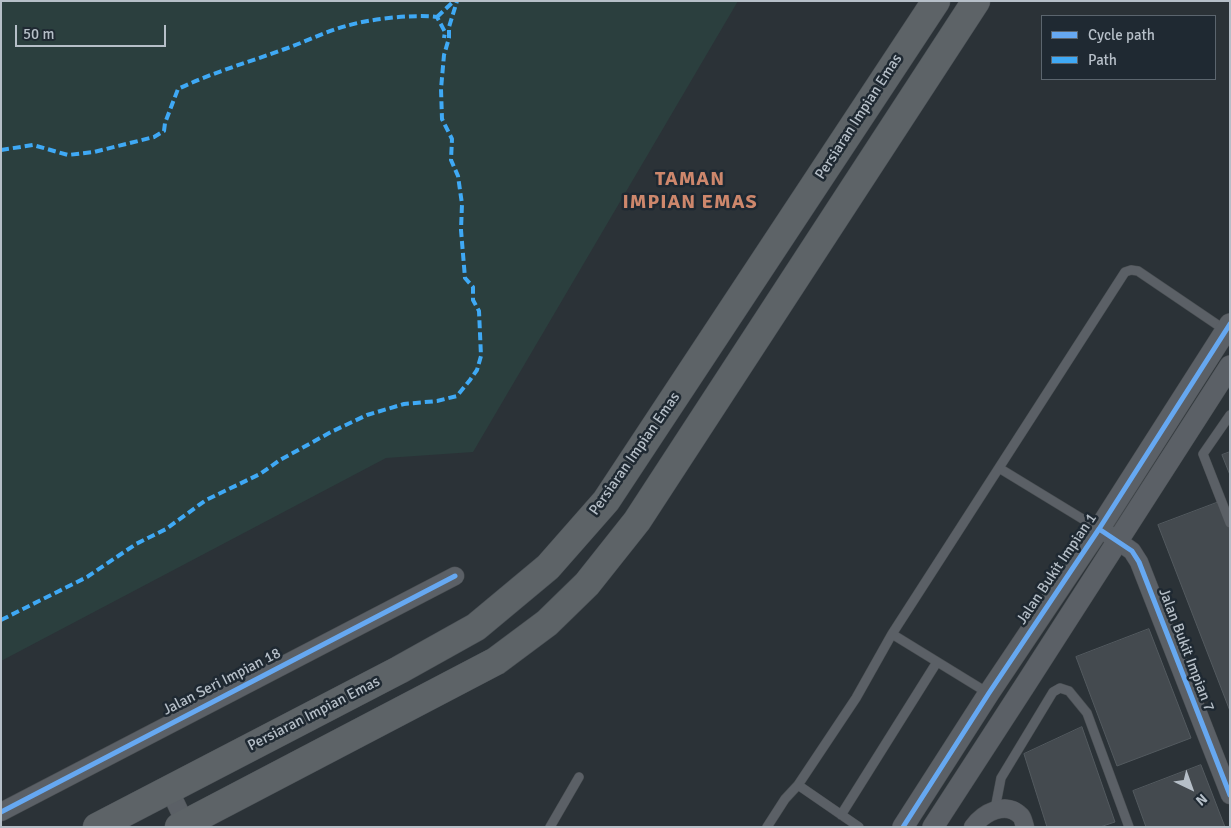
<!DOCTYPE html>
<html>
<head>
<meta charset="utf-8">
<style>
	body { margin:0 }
	#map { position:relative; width:1231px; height:828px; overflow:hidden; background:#2b3237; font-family:Signika,sans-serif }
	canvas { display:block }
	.frame { position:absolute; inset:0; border:2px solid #b6bfc8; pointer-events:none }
	.legend { position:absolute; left:1041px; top:15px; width:175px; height:65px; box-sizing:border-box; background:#1f2932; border:1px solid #5b656e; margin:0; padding:6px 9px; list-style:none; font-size:15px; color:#b6bfc8 }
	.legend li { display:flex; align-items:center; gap:10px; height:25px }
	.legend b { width:25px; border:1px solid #5b656e }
	.north { position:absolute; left:1166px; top:763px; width:50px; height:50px; -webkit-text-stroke:4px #1f2932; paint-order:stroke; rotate:138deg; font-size:14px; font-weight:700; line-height:20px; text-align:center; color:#b6bfc8 }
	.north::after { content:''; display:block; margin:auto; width:18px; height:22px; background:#b6bfc8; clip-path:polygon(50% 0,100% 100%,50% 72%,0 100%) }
	.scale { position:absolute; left:15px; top:25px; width:151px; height:22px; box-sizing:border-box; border:2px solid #b6bfc8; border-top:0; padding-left:6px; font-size:15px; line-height:18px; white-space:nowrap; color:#b6bfc8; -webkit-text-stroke:4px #1f2932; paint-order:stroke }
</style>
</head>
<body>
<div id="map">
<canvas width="1231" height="828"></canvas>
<div class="frame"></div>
<ul class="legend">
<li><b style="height:6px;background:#66a8f1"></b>Cycle path</li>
<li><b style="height:6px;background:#3fa9f5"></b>Path</li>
</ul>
<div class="north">N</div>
<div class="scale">50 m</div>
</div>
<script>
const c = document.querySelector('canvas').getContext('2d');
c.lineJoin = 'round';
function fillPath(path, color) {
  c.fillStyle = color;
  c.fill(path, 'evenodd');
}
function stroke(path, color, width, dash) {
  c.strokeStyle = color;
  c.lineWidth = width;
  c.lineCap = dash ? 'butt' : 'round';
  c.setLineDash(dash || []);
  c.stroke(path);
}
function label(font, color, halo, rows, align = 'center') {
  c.font = font + ' Signika,sans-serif';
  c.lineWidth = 5;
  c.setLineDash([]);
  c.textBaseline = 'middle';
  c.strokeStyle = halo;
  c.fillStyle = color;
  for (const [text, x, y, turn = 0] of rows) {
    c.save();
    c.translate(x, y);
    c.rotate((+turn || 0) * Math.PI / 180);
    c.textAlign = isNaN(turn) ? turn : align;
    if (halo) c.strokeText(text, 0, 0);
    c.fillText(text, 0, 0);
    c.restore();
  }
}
const green = new Path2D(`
	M1,1H738L473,452L386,458L1,661Z`);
const building = new Path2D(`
	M1230,452V475L1222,455Z
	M1219,502L1230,530V711L1158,525Z
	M1149,629L1191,738L1117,766L1076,657Z
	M1082,727L1115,822L1100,827H1047L1024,754Z
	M1201,765L1225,827H1146L1133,791Z`);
const service = new Path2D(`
	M1230,415L1203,454L1230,523
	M999,468L1099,529
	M892,634L988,693
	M798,785L859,827
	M995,809L1001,778L1053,692L1060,688L1069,691L1087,713L1129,827
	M841,815L937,662
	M550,827L579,777
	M767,827L785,799L798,785L856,698L892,634L1125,272L1131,270L1138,271L1225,330`);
const minor = new Path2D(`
	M1108,534L1132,551L1139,562L1230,795
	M169,789L187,827
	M1,812L455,576
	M973,827C983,813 1006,800 1021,816C1023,818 1024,824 1025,827`);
const tertiary = new Path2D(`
	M903,827L989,693L1099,529L1230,324
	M933,827C1033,674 1131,520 1230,366`);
const primary = new Path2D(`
	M97,827L399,670L476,627L548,567L606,501L936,1
	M179,827L496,661L547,623L587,584L637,521L976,1`);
const quiet = new Path2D(`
	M437,17L454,1
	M1,150L33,145L68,155L94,152L154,137L164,131L165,123L178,89C211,73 246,63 282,50C303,43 324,32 346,26C369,19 413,14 437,17L445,32L444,38
	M1,620L87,577L136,544L166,529L206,500L260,474L280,460L331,432L367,415L404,404L437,401L457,396L470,380L477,370L481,356L479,311L473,300V287L465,278L461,230L462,204L458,176L451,160L452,139L442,119L441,89L444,55L449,38V27L457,1`);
const cycleway = new Path2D(`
	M1099,529L1132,551L1139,562L1230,795
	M1,812L455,576
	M903,827L989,693L1099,529L1230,324`);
const streetNames = [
	["Persiaran Impian Emas",859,117,-57],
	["Persiaran Impian Emas",635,454,-55],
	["Jalan Bukit Impian 1",1057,569,-56],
	["Jalan Bukit Impian 7",1186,650,69],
	["Jalan Seri Impian 18",222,682,-27],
	["Persiaran Impian Emas",314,714,-27]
];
const districtNames = [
	["TAMAN",690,180],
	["IMPIAN EMAS",690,203]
];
fillPath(green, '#2b3f3e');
fillPath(building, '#444a4f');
stroke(building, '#535a5f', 1);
stroke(service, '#494e52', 10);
stroke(minor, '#494e52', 19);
stroke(tertiary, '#494e52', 22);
stroke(primary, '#494f54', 29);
stroke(service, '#5b6066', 9);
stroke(minor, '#5b6066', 18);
stroke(tertiary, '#5b6066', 21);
stroke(primary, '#5d6367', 28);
stroke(quiet, '#3fa9f5', 4, [8, 4]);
stroke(cycleway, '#66a8f1', 5);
label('15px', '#b6bfc8', '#1f2932', streetNames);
c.letterSpacing = '1px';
label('bold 20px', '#cd876c', '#1f2932', districtNames);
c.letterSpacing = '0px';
</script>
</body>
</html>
